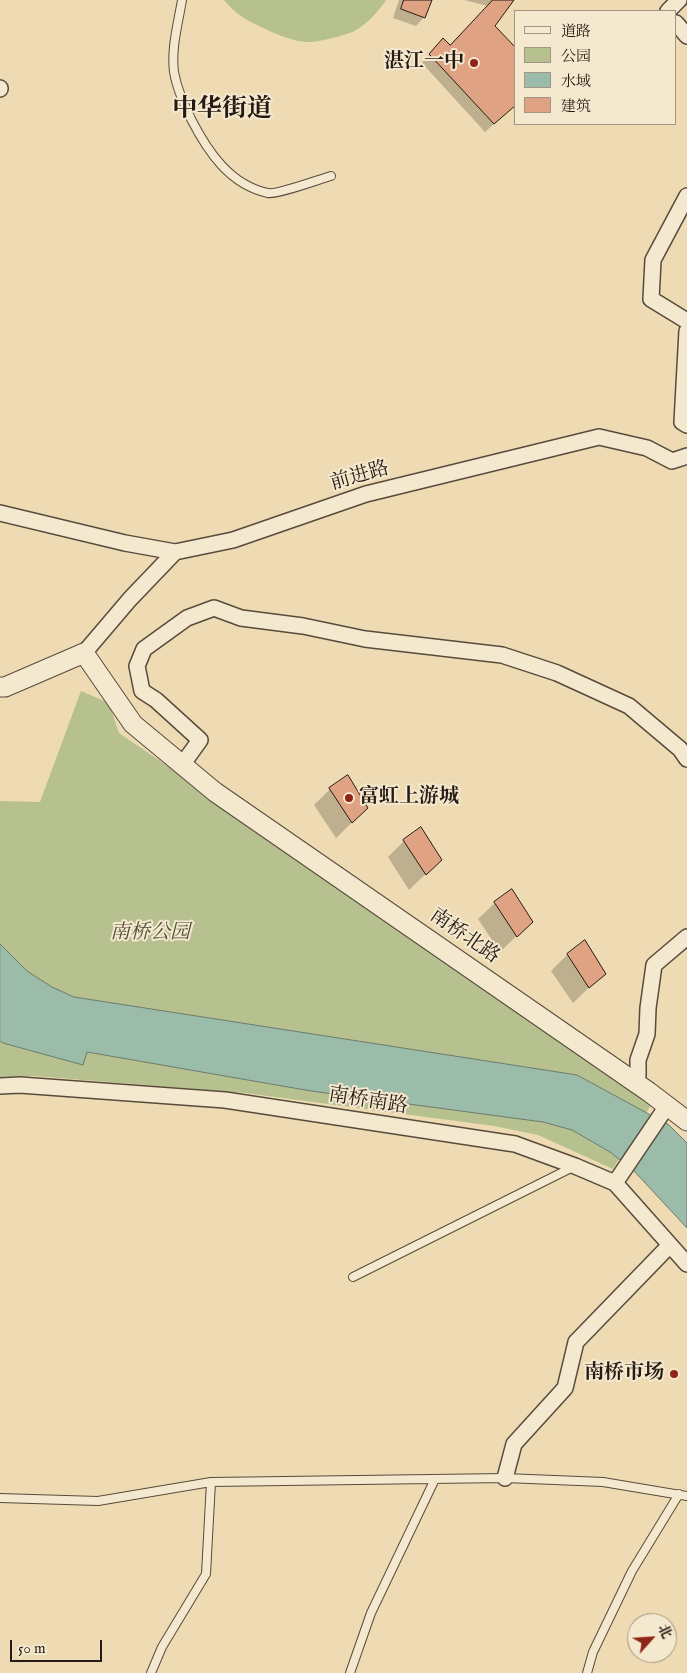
<!DOCTYPE html>
<html>
<head>
<meta charset="utf-8">
<style>
	body { margin:0 }
	#map { position:relative; width:687px; height:1673px; overflow:hidden; background:#eedbb3; font-family:"IM FELL English","Noto Serif SC",serif }
	canvas { display:block }
	.legend { position:absolute; left:514px; top:10px; width:162px; height:115px; box-sizing:border-box; background:#f4e8ce; border:1px solid #a19684; margin:0; padding:6px 9px; list-style:none; font-size:15px; color:#251b14 }
	.legend li { display:flex; align-items:center; gap:10px; height:25px }
	.legend b { width:25px; border:1px solid #a19684 }
	.north { position:absolute; left:627px; top:1613px; width:50px; height:50px; box-sizing:border-box; background:#f4e8ce; border:1px solid #a19684; border-radius:50%; rotate:64deg; font-size:14px; font-weight:700; line-height:20px; text-align:center; color:#251b14 }
	.north::after { content:''; display:block; margin:auto; width:18px; height:22px; background:#8f2418; clip-path:polygon(50% 0,100% 100%,50% 72%,0 100%) }
	.scale { position:absolute; left:10px; top:1640px; width:92px; height:22px; box-sizing:border-box; border:2px solid #251b14; border-top:0; padding-left:6px; font-size:15px; line-height:18px; white-space:nowrap; color:#251b14; -webkit-text-stroke:4px #f4e8ce; paint-order:stroke }
</style>
</head>
<body>
<div id="map">
<canvas width="687" height="1673"></canvas>
<ul class="legend">
<li><b style="height:6px;background:#f4e8ce"></b>道路</li>
<li><b style="height:14px;background:#b6c18f"></b>公园</li>
<li><b style="height:14px;background:#9bbca8"></b>水域</li>
<li><b style="height:14px;background:#dfa282"></b>建筑</li>
</ul>
<div class="north">北</div>
<div class="scale">50 m</div>
</div>
<script>
const c = document.querySelector('canvas').getContext('2d');
c.lineJoin = 'round';
function fillPath(path, color) {
  c.fillStyle = color;
  c.fill(path, 'evenodd');
}
function stroke(path, color, width, dash) {
  c.strokeStyle = color;
  c.lineWidth = width;
  c.lineCap = dash ? 'butt' : 'round';
  c.setLineDash(dash || []);
  c.stroke(path);
}
function label(font, color, halo, rows, align = 'center') {
  c.font = font + ' "IM FELL English","Noto Serif SC",serif';
  c.lineWidth = 4;
  c.setLineDash([]);
  c.textBaseline = 'middle';
  c.strokeStyle = halo;
  c.fillStyle = color;
  for (const [text, x, y, turn = 0] of rows) {
    c.save();
    c.translate(x, y);
    c.rotate((+turn || 0) * Math.PI / 180);
    c.textAlign = isNaN(turn) ? turn : align;
    if (halo) c.strokeText(text, 0, 0);
    c.fillText(text, 0, 0);
    c.restore();
  }
}
const green = new Path2D(`
	M224,0H386C379,11 368,23 356,30C348,35 322,41 312,42C295,43 276,34 261,27C246,20 234,13 224,0Z
	M81,691L109,703L119,733L655,1098L613,1169L538,1135L494,1126L245,1093L34,1076L0,1077V801L40,802Z`);
const water = new Path2D(`
	M0,944L27,971L52,987L74,997L577,1075L669,1125L687,1143V1228L634,1171L610,1152L572,1130L543,1122L311,1091L87,1052L83,1065L3,1043L0,1041Z`);
const shadow = new Path2D(`
	M399,0H430L424,17L416,26L393,18Z
	M464,0H512L493,26L516,104L485,132L422,63L435,48L450,46L488,6Z
	M330,789L367,808L336,838L314,805Z
	M404,841L440,860L409,890L388,857Z
	M495,903L531,922L500,952L478,919Z
	M567,955L604,973L573,1003L551,971Z`);
const building = new Path2D(`
	M404,0H432L425,18L401,9Z
	M493,0H514L495,26L516,48V105L494,124L429,54L443,38L450,45Z
	M348,775L368,808L352,823L329,788Z
	M421,827L442,860L426,875L403,840Z
	M512,889L533,922L517,937L494,902Z
	M585,940L606,974L589,988L567,954Z`);
const service = new Path2D(`
	M182,0C178,24 171,48 174,72C177,89 184,104 191,119C208,152 230,185 268,193C277,195 320,179 331,176
	M353,1277L573,1167
	M0,1498L98,1501L211,1482L505,1478L603,1482L687,1496
	M151,1673L162,1647L206,1574L211,1482
	M350,1673L371,1613L435,1479
	M587,1673L593,1652L632,1571L679,1494`);
const minor = new Path2D(`
	M668,11L679,0
	M676,23L687,36
	M0,89V88
	M687,196L653,260L651,299L687,321
	M687,331L682,422L687,425
	M0,513L125,543L175,552
	M84,653L130,599L175,552L233,540L366,494L599,437L647,448L672,461L687,456
	M182,765L200,740L156,700L142,691L137,666L144,649L187,618L214,608L241,618L303,626L365,639L502,655L557,673L629,706L680,749L687,759
	M638,1076V1060L647,1034L648,1008L654,965L687,937
	M0,1086L20,1085L225,1100L515,1144L575,1166L615,1183L687,1264
	M615,1183L667,1106
	M505,1478L514,1444L565,1388L576,1342L670,1245`);
const tertiary = new Path2D(`
	M0,687H5L84,653L133,724L215,792L649,1092L687,1121`);
const markers = [
	[474,63,5,"#8f2418"],
	[349,798,5,"#8f2418"],
	[674,1374,5,"#8f2418"]
];
const poiNames = [
	["湛江一中",464,63],
	["富虹上游城",359,798,"left"],
	["南桥市场",664,1374]
];
const streetNames = [
	["前进路",360,477,-16],
	["南桥北路",464,937,35],
	["南桥南路",368,1102,9]
];
const parkNames = [
	["南桥公园",150,934]
];
const districtNames = [
	["中华街道",222,111]
];
fillPath(green, '#b6c18f');
fillPath(water, '#9bbca8');
stroke(water, '#6c7c6d', 1);
fillPath(shadow, '#0003');
fillPath(building, '#dfa282');
stroke(building, '#251b14', 1);
stroke(service, '#574b3c', 10);
stroke(minor, '#574b3c', 18);
stroke(tertiary, '#574b3c', 21);
stroke(service, '#f4e8ce', 8);
stroke(minor, '#f4e8ce', 15);
stroke(tertiary, '#f4e8ce', 19);
for (const [x, y, r, color] of markers) {
  const dot = new Path2D();
  dot.arc(x, y, r, 0, 2 * Math.PI);
  c.fillStyle = color;
  c.fill(dot);
  stroke(dot, '#f4e8ce', 2);
}
label('bold 20px', '#251b14', '#f4e8ce', poiNames, 'right');
label('20px', '#251b14', '#f4e8ce', streetNames);
label('italic 20px', '#504d39', '#f4e8ce', parkNames);
label('bold 25px', '#251b14', '#f4e8ce', districtNames);
</script>
</body>
</html>
